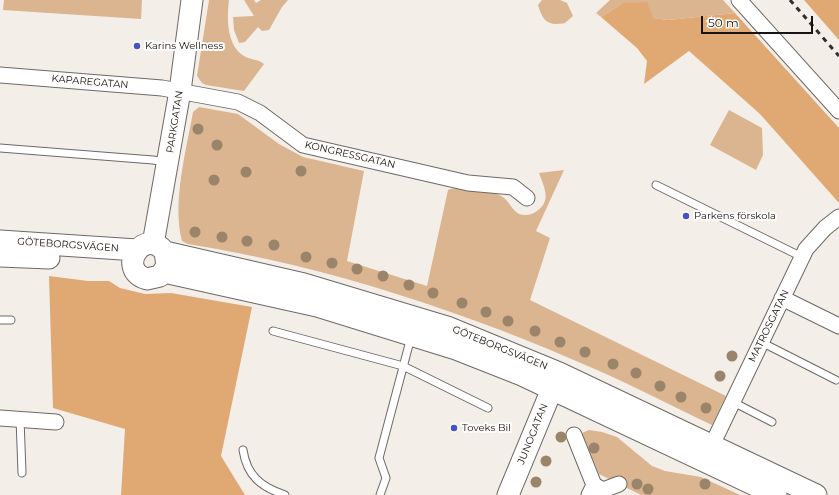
<!DOCTYPE html>
<html>
<head>
<meta charset="utf-8">
<style>
	body { margin:0 }
	#map { position:relative; width:839px; height:495px; overflow:hidden; background:#f4eee9; font-family:Montserrat,sans-serif }
	canvas { display:block }
	.scale { position:absolute; left:701px; top:16px; width:112px; height:18px; box-sizing:border-box; border:2px solid #161412; border-top:0; padding-left:5px; font-size:12px; line-height:14px; white-space:nowrap; color:#161412; -webkit-text-stroke:3px #fefcfa; paint-order:stroke }
</style>
</head>
<body>
<div id="map">
<canvas width="839" height="495"></canvas>
<div class="scale">50 m</div>
</div>
<script>
const c = document.querySelector('canvas').getContext('2d');
c.lineJoin = 'round';
function fillPath(path, color) {
  c.fillStyle = color;
  c.fill(path, 'evenodd');
}
function stroke(path, color, width, dash) {
  c.strokeStyle = color;
  c.lineWidth = width;
  c.lineCap = dash ? 'butt' : 'round';
  c.setLineDash(dash || []);
  c.stroke(path);
}
function label(font, color, halo, rows, align = 'center') {
  c.font = font + ' Montserrat,sans-serif';
  c.lineWidth = 4;
  c.setLineDash([]);
  c.textBaseline = 'middle';
  c.strokeStyle = halo;
  c.fillStyle = color;
  for (const [text, x, y, turn = 0] of rows) {
    c.save();
    c.translate(x, y);
    c.rotate((+turn || 0) * Math.PI / 180);
    c.textAlign = isNaN(turn) ? turn : align;
    if (halo) c.strokeText(text, 0, 0);
    c.fillText(text, 0, 0);
    c.restore();
  }
}
const green = new Path2D(`
	M4,0H142L141,19L3,10Z
	M209,0H229C227,17 226,45 244,56C250,60 259,59 264,64L244,91L206,85L202,83L197,76Z
	M244,0H254L256,3L261,0H288L282,7L269,30L262,31L258,27L245,42L239,43L234,30L233,17L254,16Z
	M542,0H560L567,3L573,16L565,23C548,26 543,22 538,5Z
	M610,0H723L735,13L668,20L653,18L623,3L601,17L596,13Z
	M199,107L238,114L279,144L303,157L364,171L347,261L427,286L448,190C459,185 496,190 504,198C510,203 512,210 519,214C525,216 532,215 537,211C552,201 544,187 539,173L564,170L536,231L550,238L530,300L726,396L712,425C674,407 636,387 597,370C468,313 328,266 188,244L182,241C172,203 186,151 193,112Z
	M729,110L762,128L763,155L756,170L710,145Z
	M589,430L602,432L617,437L652,466L665,471L701,477L740,495H641L599,474L582,433Z`);
const forest = new Path2D(`
	M804,0H839V40Z
	M647,2L653,18L668,20L735,13L839,128V203L760,114L689,51L644,84L647,61L637,48L601,17L623,3Z
	M49,276L88,281H109L120,288L145,294L171,293L252,307L221,456L245,495H121L125,429L53,408Z`);
const lane = new Path2D(`
	M0,148L153,160L166,162
	M656,185L802,257
	M0,320H11
	M273,331L403,366L488,408
	M761,342L836,380
	M733,402L772,422
	M20,418L22,473
	M243,450C247,476 261,487 285,495
	M380,495L386,478L379,458L411,337`);
const street = new Path2D(`
	M739,0L839,111
	M0,75L162,88L238,102L260,113L303,145L468,183L513,187L527,198
	M782,298L839,326
	M0,418L56,422
	M574,435L594,485L589,495
	M712,445L806,249L825,228L839,217
	M594,485L603,490L619,484`);
const secondary = new Path2D(`
	M0,241L137,250
	M153,244L180,91L192,0
	M165,252L167,266L160,276L147,279C115,270 144,225 165,252L304,284L447,327L559,373L816,495
	M0,256L49,258
	M164,272L317,306L456,349L522,375L776,495
	M508,495L557,377`);
const rail = new Path2D(`
	M790,0L839,56`);
const trees = [
	[198,129],
	[217,145],
	[301,171],
	[246,172],
	[214,180],
	[195,232],
	[222,237],
	[247,241],
	[274,245],
	[306,257],
	[332,263],
	[357,269],
	[383,276],
	[409,285],
	[433,293],
	[462,303],
	[486,312],
	[508,321],
	[535,331],
	[560,342],
	[585,352],
	[732,356],
	[613,364],
	[636,373],
	[720,376],
	[660,386],
	[681,397],
	[706,408],
	[561,437],
	[594,448],
	[546,461],
	[536,482],
	[637,484],
	[705,484],
	[648,489]
];
const markers = [
	[137,46,4,"#4750c5"],
	[686,216,4,"#4750c5"],
	[454,428,4,"#4750c5"]
];
const poiNames = [
	["Karins Wellness",145,46],
	["Parkens förskola",694,216],
	["Toveks Bil",462,428]
];
const streetNames = [
	["KAPAREGATAN",90,82,5],
	["PARKGATAN",175,122,-81],
	["KONGRESSGATAN",350,155,13],
	["GÖTEBORGSVÄGEN",68,245,4],
	["MATROSGATAN",769,326,-64],
	["GÖTEBORGSVÄGEN",500,348,22],
	["JUNOGATAN",533,434,-68]
];
fillPath(green, '#dbb490');
fillPath(forest, '#e0a974');
stroke(lane, '#6f6965', 9);
stroke(street, '#6f6965', 17);
stroke(secondary, '#6f6965', 23);
stroke(lane, '#fff', 7);
stroke(street, '#fff', 15);
stroke(secondary, '#fff', 21);
stroke(rail, '#302e2b', 3, [5, 5]);
c.fillStyle = '#9b856a';
for (const [x, y] of trees) {
  c.beginPath();
  c.arc(x, y, 5.5, 0, 2 * Math.PI);
  c.fill();
}
for (const [x, y, r, color] of markers) {
  const dot = new Path2D();
  dot.arc(x, y, r, 0, 2 * Math.PI);
  c.fillStyle = color;
  c.fill(dot);
  stroke(dot, '#fefcfa', 1.5);
}
label('10px', '#161412', '#fefcfa', poiNames, 'left');
label('10px', '#161412', '#fefcfa', streetNames);
</script>
</body>
</html>
